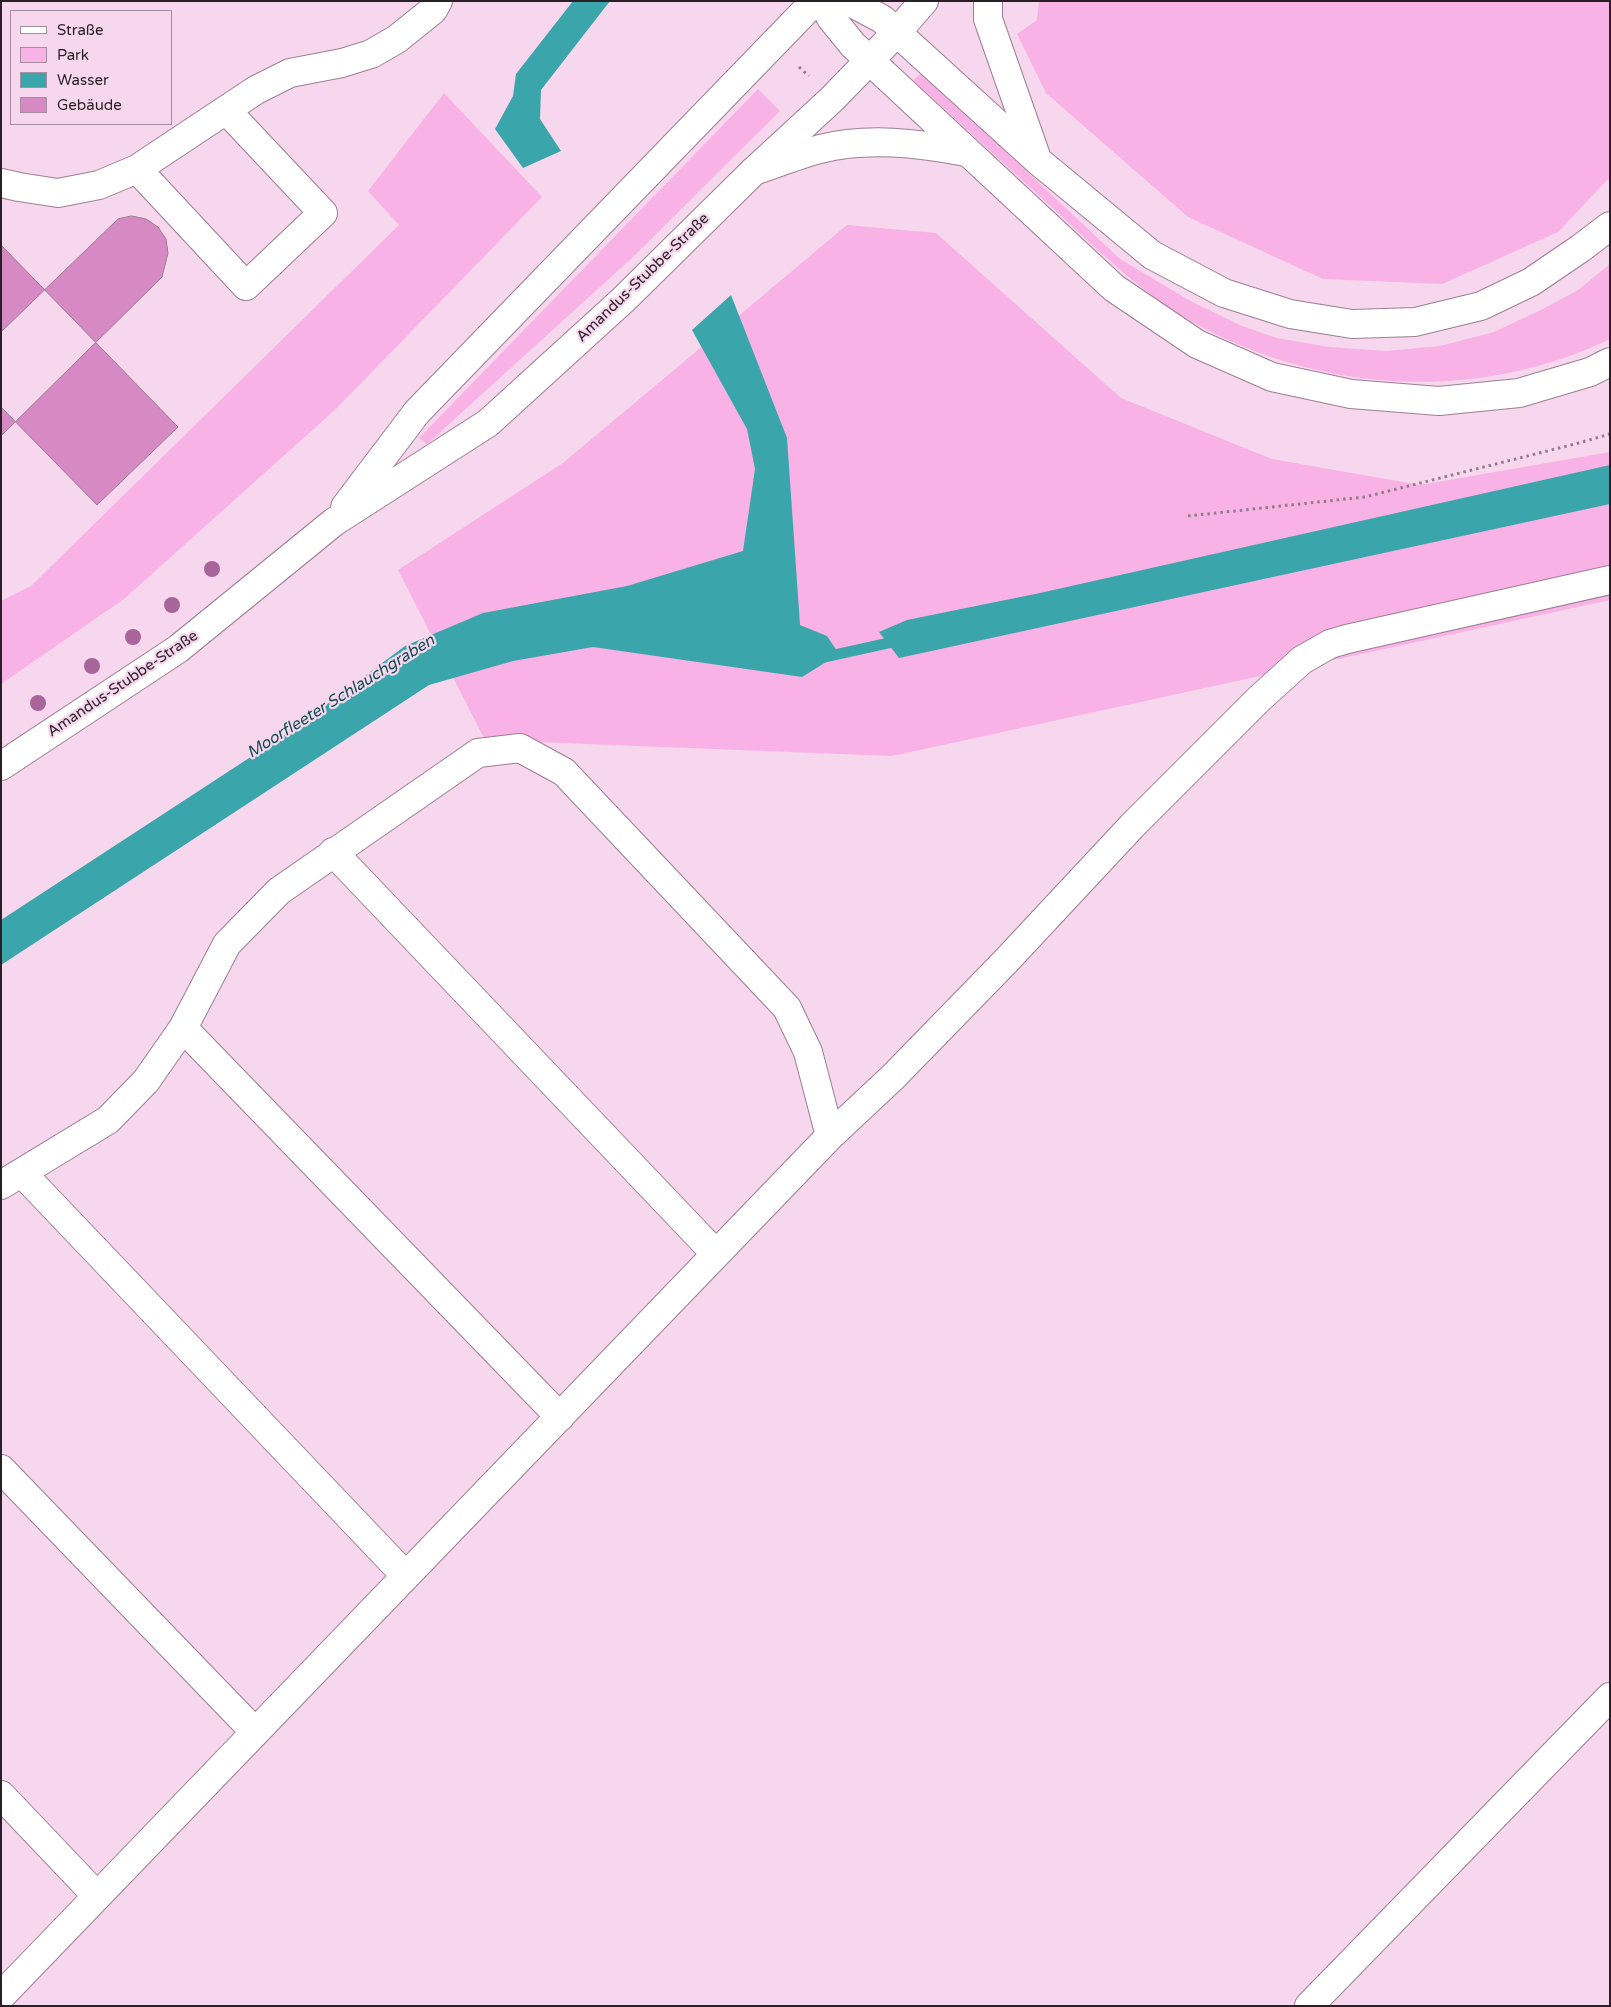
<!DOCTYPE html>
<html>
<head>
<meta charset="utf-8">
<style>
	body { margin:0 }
	#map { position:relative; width:1611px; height:2007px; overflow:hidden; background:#f6d7ed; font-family:"Varela Round",sans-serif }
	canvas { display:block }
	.frame { position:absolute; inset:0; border:2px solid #2a1e27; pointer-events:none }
	.legend { position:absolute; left:10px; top:10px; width:162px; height:115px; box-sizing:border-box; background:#f6d7ed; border:1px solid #a48d9e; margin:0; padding:6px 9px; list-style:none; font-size:15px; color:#2a1e27 }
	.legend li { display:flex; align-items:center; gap:10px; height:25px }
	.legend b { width:25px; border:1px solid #a48d9e }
</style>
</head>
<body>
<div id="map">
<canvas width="1611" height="2007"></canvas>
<div class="frame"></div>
<ul class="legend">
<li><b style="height:6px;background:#fff"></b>Straße</li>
<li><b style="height:14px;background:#f8b2e6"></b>Park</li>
<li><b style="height:14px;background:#3aa5aa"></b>Wasser</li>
<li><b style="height:14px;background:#d689c3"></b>Gebäude</li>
</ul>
</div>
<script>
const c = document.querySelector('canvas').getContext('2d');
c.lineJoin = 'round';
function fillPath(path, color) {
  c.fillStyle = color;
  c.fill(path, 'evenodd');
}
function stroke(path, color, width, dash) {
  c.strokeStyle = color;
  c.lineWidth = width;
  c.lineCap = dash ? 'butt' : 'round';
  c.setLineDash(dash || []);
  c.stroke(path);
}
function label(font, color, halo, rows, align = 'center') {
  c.font = font + ' "Varela Round",sans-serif';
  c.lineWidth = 4.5;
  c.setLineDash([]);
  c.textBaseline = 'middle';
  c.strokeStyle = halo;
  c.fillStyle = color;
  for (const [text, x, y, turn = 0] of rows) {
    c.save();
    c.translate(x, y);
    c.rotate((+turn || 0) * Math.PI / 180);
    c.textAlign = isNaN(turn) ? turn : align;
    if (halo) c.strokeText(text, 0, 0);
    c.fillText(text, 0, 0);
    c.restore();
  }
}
const green = new Path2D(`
	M1039,1H1610V177L1558,232L1442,284L1323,279L1188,217L1046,93L1017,34L1037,20Z
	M922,73L1120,259L1192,302L1242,326L1277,338L1329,347L1387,351L1440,346L1494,332L1543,309L1578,290L1610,264V339C1478,402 1326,394 1198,325C1146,297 1102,254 1059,214C1011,170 962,125 913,80Z
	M758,89L780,111L633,257L427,444L419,438Z
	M444,93L542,197L337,408L124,599L1,684V601L31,586L399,225L368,191Z
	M847,225L936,233L1121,398L1272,459L1420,485L1610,452V600L892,756L485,740L398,570L563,463Z`);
const water = new Path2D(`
	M573,1H610L541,90L540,119L561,151L523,168L495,129L513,96L516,74Z
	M731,295L787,438L800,625L827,636L839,654L802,677L593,647L513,661L429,685L1,965V920L295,728L405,646L483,613L627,586L743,551L755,469L747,429L692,330Z
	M1610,465V504L899,658L879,632L907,620L1040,593Z`);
const stream = new Path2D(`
	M825,657L902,640`);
const building = new Path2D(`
	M132,216L146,219L158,227L166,239L168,253L162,277L1,436V332L118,219Z
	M1,245L178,427L97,505L1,407Z`);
const path = new Path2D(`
	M799,67L809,76
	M1188,516L1365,497L1575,444L1610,434`);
const minor = new Path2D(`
	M137,169L246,286L323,213L226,110
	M1,183L19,187L58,193L99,185L137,169L256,90L290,73L342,63L371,54L397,39L433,10L438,1
	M345,507L417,412L815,1
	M1,766L178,649L334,522L488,423L623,300L754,171L832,99L897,32L924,1
	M333,852L716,1254
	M183,1028L560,1417
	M830,1136L893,1077L1006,961L1132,826L1260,698L1302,660L1330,644L1347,639L1610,580
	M22,1173L406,1576
	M1,1185L108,1120L146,1081L183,1028L227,944L279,891L478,753L520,748L564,772L787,1008L808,1052L830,1136L1,1996
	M1,1469L255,1732
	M1,1795L97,1896
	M1309,2006L1610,1697`);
const highway = new Path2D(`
	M823,1L831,18L853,45L1114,288L1197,344L1272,377L1351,394L1439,401L1519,393L1590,372L1610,362
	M848,1L882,19L1037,160L1152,255L1224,293L1290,314L1352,324L1415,322L1481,306L1531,282L1581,248L1610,226
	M988,1V19L1037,159
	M754,171C775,164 797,155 820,149C867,137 918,143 966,152`);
const trees = [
	[212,569],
	[172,605],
	[133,637],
	[92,666],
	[38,703]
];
const streetNames = [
	["Amandus-Stubbe-Straße",643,278,-44],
	["Amandus-Stubbe-Straße",123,684,-34]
];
const waterNames = [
	["Moorfleeter Schlauchgraben",341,697,-32]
];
fillPath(green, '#f8b2e6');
fillPath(water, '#3aa5aa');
stroke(stream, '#3aa5aa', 11);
fillPath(building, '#d689c3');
stroke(building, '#997c91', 1);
stroke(minor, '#9c7f94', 30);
stroke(highway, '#9c7f94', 30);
stroke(path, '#917c8b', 3, [2.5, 4]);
stroke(minor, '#fff', 28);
stroke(highway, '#fff', 28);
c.fillStyle = '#a7659a';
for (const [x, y] of trees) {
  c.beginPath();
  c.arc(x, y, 8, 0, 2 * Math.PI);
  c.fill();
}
label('15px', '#2a1e27', '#f6d7ed', streetNames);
label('italic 16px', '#0f4d50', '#f6d7ed', waterNames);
</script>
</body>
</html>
